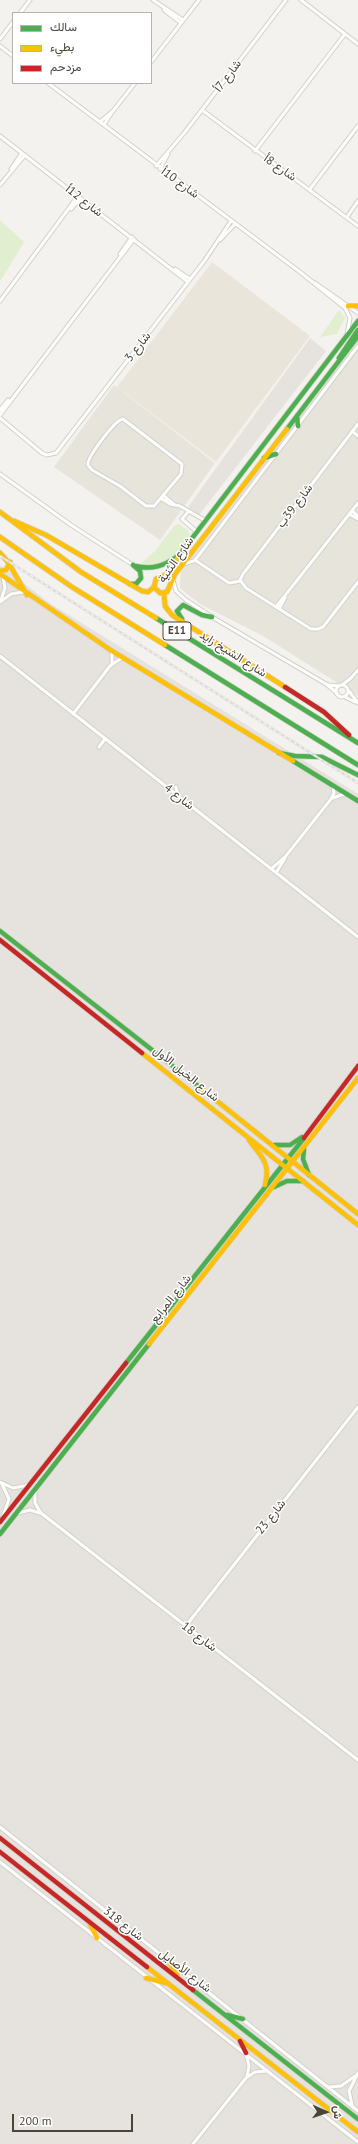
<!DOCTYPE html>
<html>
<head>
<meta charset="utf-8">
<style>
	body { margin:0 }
	#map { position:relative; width:358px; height:2144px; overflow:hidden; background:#f4f2ee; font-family:"PT Sans",Vazirmatn,sans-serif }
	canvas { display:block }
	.legend { position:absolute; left:12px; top:12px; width:140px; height:72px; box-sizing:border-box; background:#fff; border:1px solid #b7b4b0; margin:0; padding:5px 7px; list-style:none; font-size:12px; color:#4b4439 }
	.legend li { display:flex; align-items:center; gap:8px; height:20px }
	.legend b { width:20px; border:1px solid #b7b4b0 }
	.north { position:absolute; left:306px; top:2092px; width:40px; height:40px; -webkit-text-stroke:3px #fff; paint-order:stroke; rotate:92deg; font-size:11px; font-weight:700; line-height:16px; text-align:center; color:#4b4439 }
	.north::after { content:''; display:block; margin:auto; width:14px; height:18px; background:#4b4439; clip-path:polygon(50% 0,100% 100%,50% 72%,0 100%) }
	.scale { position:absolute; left:12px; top:2114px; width:121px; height:18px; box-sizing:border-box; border:2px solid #4b4439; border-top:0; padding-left:5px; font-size:12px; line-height:14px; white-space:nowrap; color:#4b4439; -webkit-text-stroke:3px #fff; paint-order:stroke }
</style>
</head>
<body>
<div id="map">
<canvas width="358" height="2144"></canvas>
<ul class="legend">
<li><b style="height:5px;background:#4caf50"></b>سالك</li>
<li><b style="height:5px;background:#ffc107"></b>بطيء</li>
<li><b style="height:5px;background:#c62828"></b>مزدحم</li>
</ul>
<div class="north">ش</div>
<div class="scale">200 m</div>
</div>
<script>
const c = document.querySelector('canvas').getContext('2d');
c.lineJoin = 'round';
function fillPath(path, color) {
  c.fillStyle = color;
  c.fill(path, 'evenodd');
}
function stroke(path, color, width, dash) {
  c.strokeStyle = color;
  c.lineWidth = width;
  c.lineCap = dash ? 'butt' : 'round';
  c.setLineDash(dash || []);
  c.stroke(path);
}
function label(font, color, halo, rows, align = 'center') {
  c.font = font + ' "PT Sans",Vazirmatn,sans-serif';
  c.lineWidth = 3;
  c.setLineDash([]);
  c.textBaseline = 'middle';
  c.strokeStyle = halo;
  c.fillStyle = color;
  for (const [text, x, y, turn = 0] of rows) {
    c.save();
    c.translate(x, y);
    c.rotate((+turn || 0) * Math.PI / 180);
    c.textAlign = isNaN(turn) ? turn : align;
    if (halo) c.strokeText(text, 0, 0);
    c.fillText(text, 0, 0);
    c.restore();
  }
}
const residential = new Path2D(`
	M358,340V696L263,636L200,604L180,588L181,569Z
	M114,385L215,463L160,540L54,467Z`);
const industrial = new Path2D(`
	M0,565L51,604L358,794V2144H0Z`);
const education = new Path2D(`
	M212,262L310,336L216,462L117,387Z`);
const green = new Path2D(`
	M0,220L24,242L1,280H0Z
	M339,310L345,318L337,334L320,337Z
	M178,524L188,530L190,534C182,551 161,573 141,563L155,551L174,526Z`);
const parking = new Path2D(`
	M310,338L326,351L199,515L188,507Z
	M167,737L195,756L180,779L152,760Z
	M345,798L358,811L306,880L288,865Z`);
const street = new Path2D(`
	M153,0L183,20
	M301,0L358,44
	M164,10L181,23
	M20,13L30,0
	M0,39L13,22
	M0,46L13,56
	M151,62L199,0
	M48,83L300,272L345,308L350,318L347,334
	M202,110L358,226
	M100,122L113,111L135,83
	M104,125L112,112
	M0,136L188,282
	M255,151L345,34
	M156,166L185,132L286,0
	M11,169L22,153
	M160,169L168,154
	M0,185L25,155
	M310,189L358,126
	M71,209L81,198
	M347,217L358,201
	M220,240L235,224
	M120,254L132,237
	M175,269L190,279
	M315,283L358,313
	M0,301L78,196
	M0,410L8,400
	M0,415L134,239
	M0,418L42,453L47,455L56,453L205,260L231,221
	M123,419L182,464L181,474L154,506H146L120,486L92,470L88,465C87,457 115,420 123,419Z
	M358,424L243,574L240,580L246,588L311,629H318L323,627L358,582
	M352,431L358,436
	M0,474L71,525L133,565
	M164,496L175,505
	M162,499L170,504L180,506L206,521
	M352,511L358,516
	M188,512L182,519L197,532
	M349,514L358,519
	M195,560L229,583L241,581
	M183,564L194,561L199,555L358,346
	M173,580L176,591L186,600L212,617L326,684L337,693
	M1,600L5,588L3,577
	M0,602L11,594L23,592
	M276,607L358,503
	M279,609L285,598
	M0,656L358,937
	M112,663V651
	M336 691a6 6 0 1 1 12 0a6 6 0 1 1-12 0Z
	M328,685L339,686
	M342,685L351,678L358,670
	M349,691L358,703
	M345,697L355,702
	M73,714L110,666L123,657
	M99,747L105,739
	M176,787L178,797
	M333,798L344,794
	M271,869L285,857L331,799L334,793L333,786
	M276,873L285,858
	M0,1482L13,1488L29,1485
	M2,1484L9,1499L3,1516
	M35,1491V1503L41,1513L358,1760
	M18,1513L30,1510L40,1513
	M185,1627L358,1407
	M0,1827L358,2111
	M0,1862L358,2142
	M246,2054L249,2066L247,2076
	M329,2087L341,2086L355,2076
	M352,2105L349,2091L358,2073
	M193,2144L246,2078L255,2072L268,2071`);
const fast = new Path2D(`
	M339,358L358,330
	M297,416L298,426
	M287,429L358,336
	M264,458L276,454
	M180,554L358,321
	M135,566C152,570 164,566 178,556
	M130,584H136L141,578L140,571L133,565
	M156,618L358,743
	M182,619L177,611L183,605L202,615L212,617
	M165,645L358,765
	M279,753L295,756L322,757L358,775
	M293,761L358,801
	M0,931L202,1089
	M274,1145H290L302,1137
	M304,1149L303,1159L309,1175
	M274,1187L287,1181H303
	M126,1363L304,1138
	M0,1534L149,1344
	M193,1990L358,2119
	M227,2015L243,2019`);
const slow = new Path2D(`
	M348,306H358
	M0,512L81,572L156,618
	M14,521L46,535L142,591L148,592L154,587
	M0,537L72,587L165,645
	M0,553L8,562L27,595
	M180,554L167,574L156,579L154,587L160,593L167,592L175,574L287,429
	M0,571L6,570L10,562
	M0,574L112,651L293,761
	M164,593L165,606L172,615L285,687
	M142,1053L358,1225
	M202,1089L358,1214
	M249,1140C261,1157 271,1162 265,1185
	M149,1344L358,1078
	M90,1924L97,1938
	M166,1958L177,1975
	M147,1967L358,2132
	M146,1978L166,1983`);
const jam = new Path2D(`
	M285,687L324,712L349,735
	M0,940L142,1053
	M304,1138L358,1066
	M0,1522L126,1363
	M0,1838L193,1990
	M0,1852L147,1967
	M240,2041L246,2053`);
const rail = new Path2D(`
	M0,556L358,783`);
const shields = [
	[177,631,28]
];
const shieldNames = [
	["E11",177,631]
];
const streetNames = [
	["شارع 7أ",228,76,-53],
	["شارع 8أ",280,168,35],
	["شارع 10أ",180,183,36],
	["شارع 12أ",84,201,38],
	["شارع 3",138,347,-52],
	["شارع 39ب",295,506,-53],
	["شارع الثنية",176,560,-55],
	["شارع الشيخ زايد",233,654,32],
	["شارع 4",179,797,38],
	["شارع الخيل الأول",186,1074,39],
	["شارع المرابع",171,1299,-52],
	["شارع 23",271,1517,-52],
	["شارع 18",199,1637,37],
	["شارع 318",123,1924,38],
	["شارع الأصايل",185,1971,38]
];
fillPath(residential, '#e7e4dc');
fillPath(industrial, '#e6e2de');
fillPath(education, '#eae5da');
fillPath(green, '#e1eecf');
fillPath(parking, '#e6e3df');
stroke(street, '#d2d0cb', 5);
stroke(fast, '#d3cfc5', 6);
stroke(slow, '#d3cfc5', 6);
stroke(jam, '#d3cfc5', 6);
stroke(street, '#fdfdfc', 3);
stroke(fast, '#4caf50', 4.5);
stroke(slow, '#ffc107', 4.5);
stroke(jam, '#c62828', 4.5);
stroke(rail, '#dbdbda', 2.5);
stroke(rail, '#fff', 1, [3]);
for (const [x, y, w] of shields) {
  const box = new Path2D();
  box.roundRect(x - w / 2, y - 9, w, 18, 3);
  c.fillStyle = '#fff';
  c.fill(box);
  stroke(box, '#4b4439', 1);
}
label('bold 11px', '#4b4439', null, shieldNames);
label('12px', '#4b4439', '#fff', streetNames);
</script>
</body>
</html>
